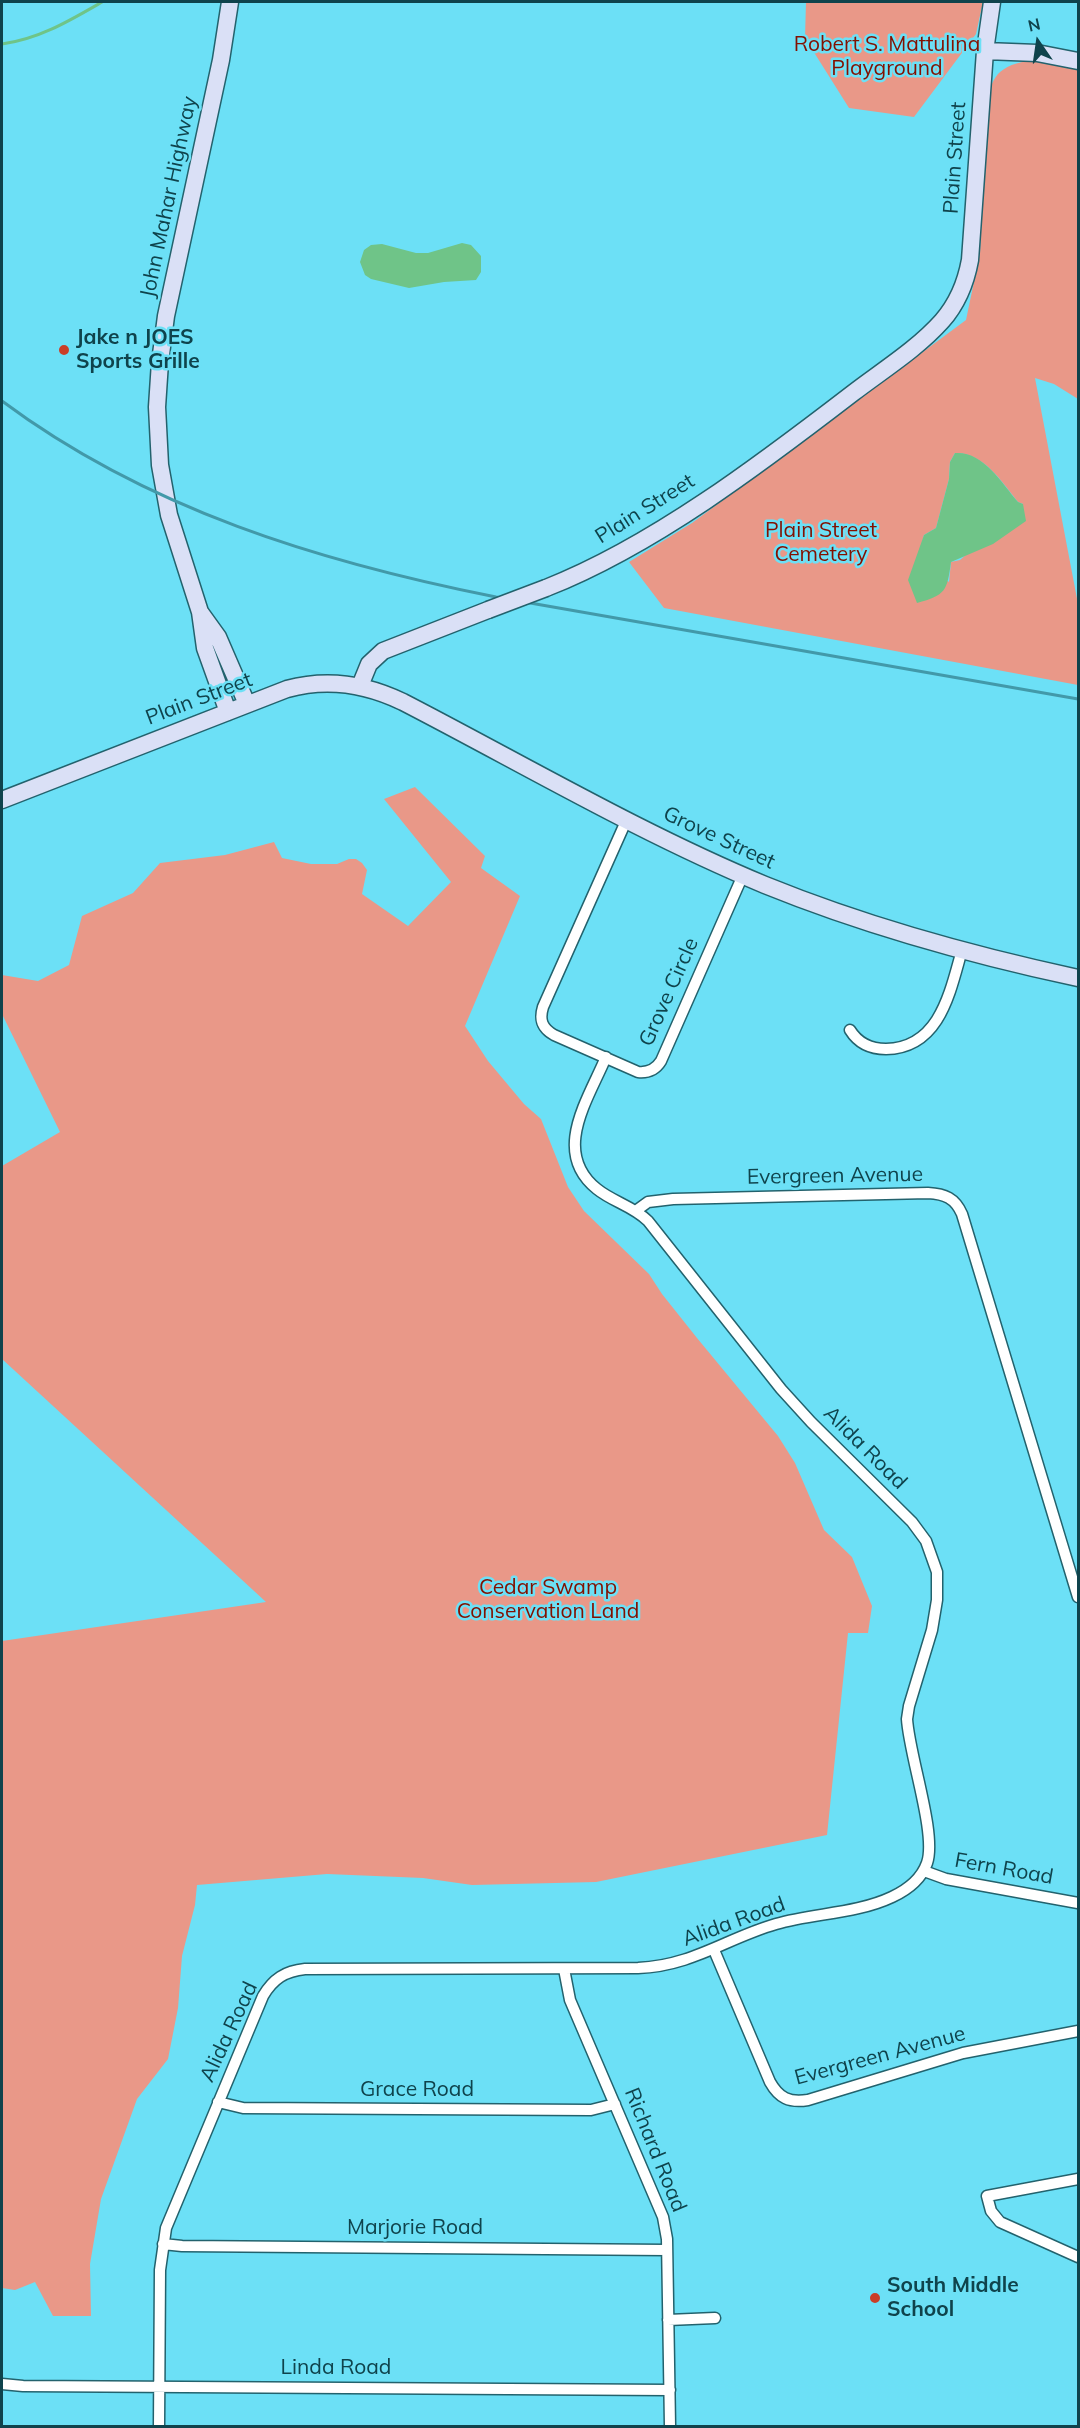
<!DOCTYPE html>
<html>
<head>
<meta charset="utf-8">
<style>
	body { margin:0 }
	#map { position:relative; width:1080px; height:2428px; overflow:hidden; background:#6ce0f6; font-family:Mulish,sans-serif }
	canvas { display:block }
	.frame { position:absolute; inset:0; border:3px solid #0f434c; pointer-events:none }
	.north { position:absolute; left:1008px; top:12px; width:60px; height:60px; -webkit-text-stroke:4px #6ce0f6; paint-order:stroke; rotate:347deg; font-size:16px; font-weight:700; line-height:24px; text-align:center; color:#0f434c }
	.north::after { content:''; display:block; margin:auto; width:21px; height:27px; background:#0f434c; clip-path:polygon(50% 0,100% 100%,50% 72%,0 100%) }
</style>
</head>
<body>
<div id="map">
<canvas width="1080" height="2428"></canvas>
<div class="frame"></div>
<div class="north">N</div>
</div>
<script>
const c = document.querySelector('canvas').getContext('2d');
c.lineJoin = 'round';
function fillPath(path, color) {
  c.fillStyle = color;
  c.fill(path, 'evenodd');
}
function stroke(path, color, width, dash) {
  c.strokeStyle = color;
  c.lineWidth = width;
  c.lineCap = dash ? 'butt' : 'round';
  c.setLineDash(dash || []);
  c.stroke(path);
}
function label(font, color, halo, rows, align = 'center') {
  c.font = font + ' Mulish,sans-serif';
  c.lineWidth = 5;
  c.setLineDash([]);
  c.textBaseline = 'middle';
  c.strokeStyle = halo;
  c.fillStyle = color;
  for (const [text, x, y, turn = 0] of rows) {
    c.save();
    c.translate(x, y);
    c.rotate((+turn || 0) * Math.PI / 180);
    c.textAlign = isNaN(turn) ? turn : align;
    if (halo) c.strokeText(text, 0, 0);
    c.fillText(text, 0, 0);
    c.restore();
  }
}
const green = new Path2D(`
	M806,2H983L976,34L914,117L849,108L805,38Z
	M1022,62H1039L1078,70V399L1054,384L1035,378L1078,604V685L664,608L629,562L692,523L966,320L980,253L986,113C990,86 991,69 1022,62ZM955,453C983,452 1002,482 1018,502L1023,504L960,560L951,562L949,582L918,557L924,535L936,528L949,479L950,462Z
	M415,787L485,856L481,868L520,896L465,1026L488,1061L524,1104L541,1119L568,1187L584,1211L649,1274L662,1294L697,1338L778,1436L795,1463L824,1530L852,1557L872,1606L868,1633H848L827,1835L596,1882L472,1885L423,1878L327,1874L197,1885L195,1905L182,1956L178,2008L168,2059L137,2099L101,2199L90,2264L91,2316H53L35,2282L15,2290L2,2288V1641L266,1602L2,1359V1166L60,1132L2,1014V975L38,981L69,965L82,916L133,893L160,863L225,855L274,842L282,858L311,864H337L349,859H356L362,863L367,870L362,894L408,926L451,882L384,799Z`);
const water = new Path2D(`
	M462,243L471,245L481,256V272L476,280L444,282L409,288L371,279L365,275L360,262L364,250L371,245L382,244L416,253H428Z
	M955,453C983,451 1001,482 1018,502L1023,504L1026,521L993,544L951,562C947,591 946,595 917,603L908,580L924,535L936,528L949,479L950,462Z`);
const stream = new Path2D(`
	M2,44C39,39 69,21 102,2`);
const street = new Path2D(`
	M627,819L543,1007C539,1020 542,1028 554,1035L638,1072C648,1073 656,1069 661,1061L743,875
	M850,1030C858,1043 870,1049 886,1049C940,1048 950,992 962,950
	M637,1210L648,1202L673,1199L928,1193C945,1194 955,1198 962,1214L1078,1597
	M924,1871L946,1879L1078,1903
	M714,1950L770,2082C779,2098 789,2103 808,2100L963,2053L1078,2031
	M564,1969L570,2000L663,2217L667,2239L670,2426
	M218,2102L243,2108L591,2110L615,2104
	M1078,2179L987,2196L991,2211L1000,2222L1078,2257
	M163,2244L182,2246L667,2250
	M668,2320L715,2318
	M2,2384L23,2386L670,2390
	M159,2426L160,2270L166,2228L263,1996C273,1979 285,1971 305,1969L638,1968C692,1966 727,1938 776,1924C813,1913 856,1914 892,1897C907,1890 921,1880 927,1863C937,1834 909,1755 907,1719L909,1706L932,1630L937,1600V1572L926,1541L912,1522L811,1422L781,1389L648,1221C633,1206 613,1202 597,1189C551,1152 588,1100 606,1057`);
const secondary = new Path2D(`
	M985,51L1037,53L1078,61
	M546,588C653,546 762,463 853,393C883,370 917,349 942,321C957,304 966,282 970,260L985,51L992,2
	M200,612L218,637L247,704
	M360,686L369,664L383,651L488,610
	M228,712L205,648L200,612L169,515L160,465L157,407L160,362L166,316L221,60L230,2
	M2,800L287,689C327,678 366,684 403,702C523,764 640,833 765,885C866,926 971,955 1078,978`);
const rail = new Path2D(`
	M2,401C147,509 320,562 496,597L1078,699`);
const secondaryBridge = new Path2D(`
	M488,610L546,588`);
const markers = [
	[64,350,6,"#ca3e27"],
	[875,2298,6,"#ca3e27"]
];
const parkNames = [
	["Robert S. Mattulina",887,45],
	["Playground",887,69],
	["Plain Street",821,531],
	["Cemetery",821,555],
	["Cedar Swamp",548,1588],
	["Conservation Land",548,1612]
];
const streetNames = [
	["Plain Street",955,158,-86],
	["John Mahar Highway",169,197,-78],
	["Plain Street",645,509,-32],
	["Plain Street",199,699,-21],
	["Grove Street",719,838,25],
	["Grove Circle",669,992,-66],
	["Evergreen Avenue",835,1176,-1],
	["Alida Road",865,1448,45],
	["Fern Road",1004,1869,10],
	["Alida Road",734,1922,-20],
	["Alida Road",229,2032,-65],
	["Evergreen Avenue",880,2056,-15],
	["Grace Road",417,2090],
	["Richard Road",655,2150,68],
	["Marjorie Road",415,2228],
	["Linda Road",336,2368]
];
const poiNames = [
	["Jake n JOES",76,338],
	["Sports Grille",76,362],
	["South Middle",887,2286],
	["School",887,2310]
];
fillPath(green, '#e99888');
fillPath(water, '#6fc488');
stroke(stream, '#6fc488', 3);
stroke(street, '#23626d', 13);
stroke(secondary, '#23626d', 19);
stroke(street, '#fff', 10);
stroke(secondary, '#dae0f6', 16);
stroke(rail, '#4299a9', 3);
stroke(secondaryBridge, '#23626d', 19, []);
stroke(secondaryBridge, '#dae0f6', 16);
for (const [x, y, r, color] of markers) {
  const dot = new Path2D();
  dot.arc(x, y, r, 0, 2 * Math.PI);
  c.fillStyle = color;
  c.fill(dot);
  stroke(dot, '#6ce0f6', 2);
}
label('21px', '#831000', '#6ce0f6', parkNames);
label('21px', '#0f434c', '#6ce0f6', streetNames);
label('bold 21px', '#0f434c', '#6ce0f6', poiNames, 'left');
</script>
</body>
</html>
